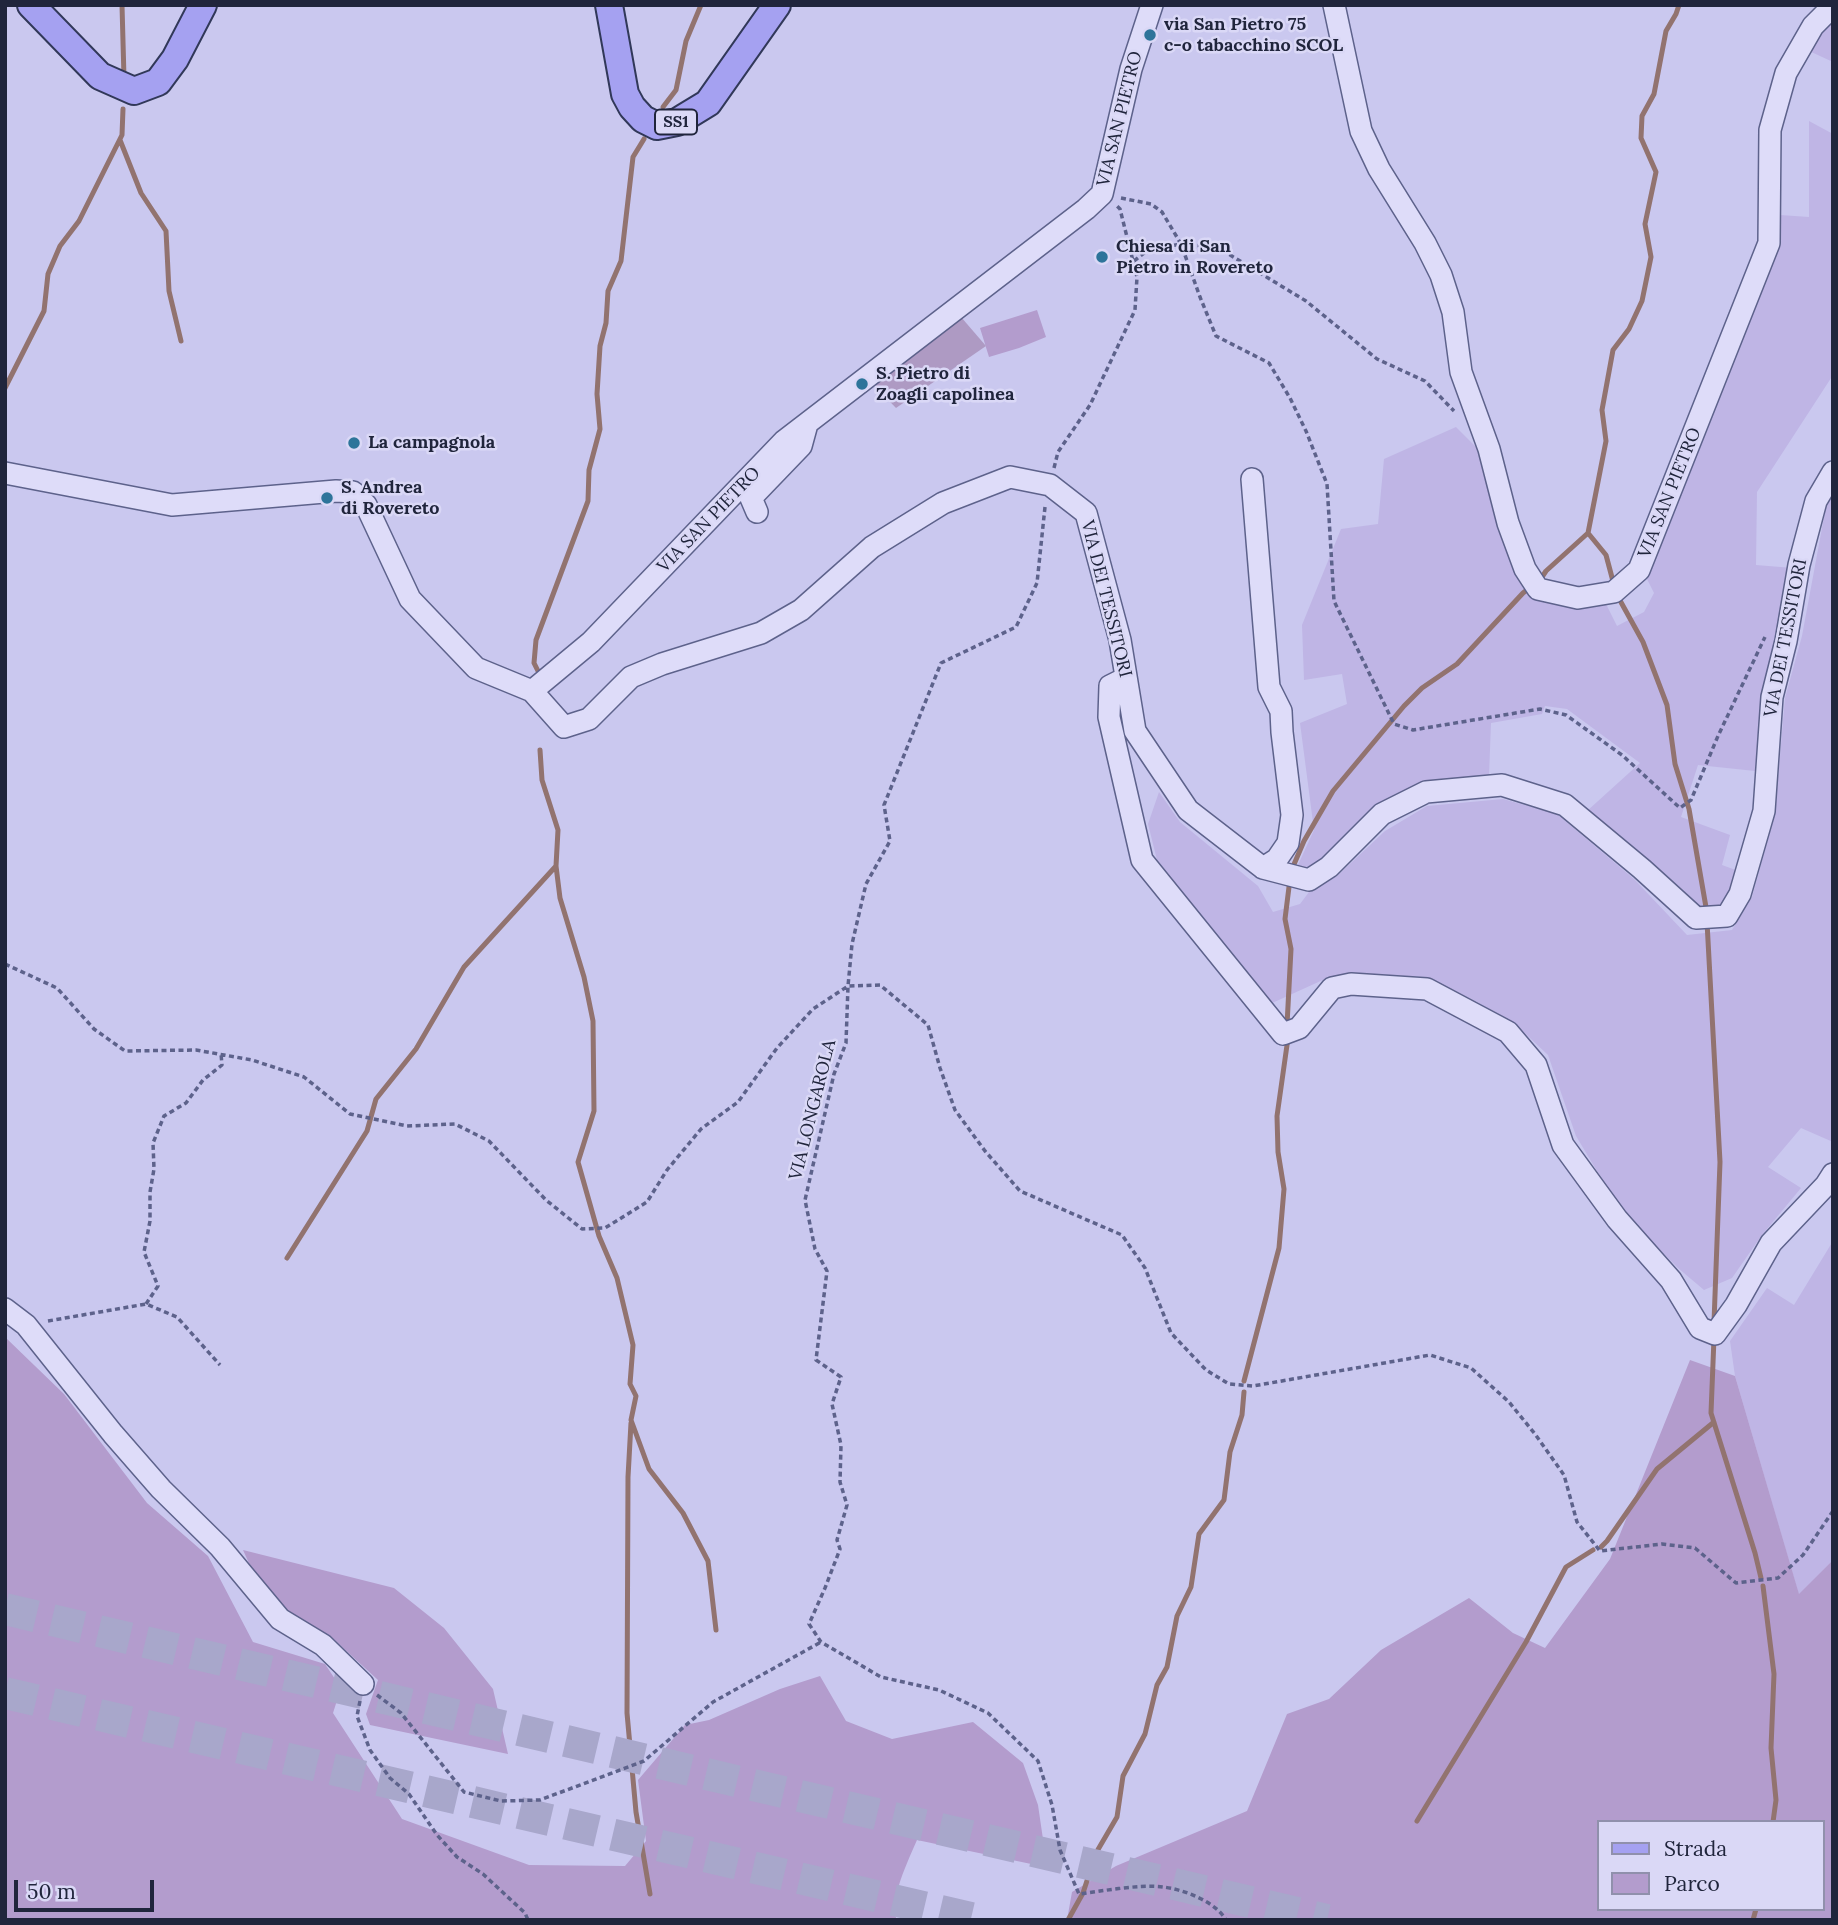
<!DOCTYPE html>
<html>
<head>
<meta charset="utf-8">
<style>
	body { margin:0 }
	#map { position:relative; width:1838px; height:1925px; overflow:hidden; background:#cac8ef; font-family:Lora,serif }
	canvas { display:block }
	.frame { position:absolute; inset:0; border:7px solid #20253c; pointer-events:none }
	.legend { position:absolute; left:1597px; top:1820px; width:228px; height:91px; box-sizing:border-box; background:#dad8f6; border:2px solid #9090ac; margin:0; padding:9px 12px; list-style:none; font-size:21px; color:#20253c }
	.legend li { display:flex; align-items:center; gap:14px; height:35px }
	.legend b { width:35px; border:2px solid #9090ac }
	.scale { position:absolute; left:14px; top:1880px; width:140px; height:32px; box-sizing:border-box; border:4px solid #20253c; border-top:0; padding-left:9px; font-size:21px; line-height:24px; white-space:nowrap; color:#20253c; -webkit-text-stroke:5px #dad8f6; paint-order:stroke }
</style>
</head>
<body>
<div id="map">
<canvas width="1838" height="1925"></canvas>
<div class="frame"></div>
<ul class="legend">
<li><b style="height:9px;background:#a5a1f1"></b>Strada</li>
<li><b style="height:19px;background:#b39ccd"></b>Parco</li>
</ul>
<div class="scale">50 m</div>
</div>
<script>
const c = document.querySelector('canvas').getContext('2d');
c.lineJoin = 'round';
function fillPath(path, color) {
  c.fillStyle = color;
  c.fill(path, 'evenodd');
}
function stroke(path, color, width, dash) {
  c.strokeStyle = color;
  c.lineWidth = width;
  c.lineCap = dash ? 'butt' : 'round';
  c.setLineDash(dash || []);
  c.stroke(path);
}
function label(font, color, halo, rows, align = 'center') {
  c.font = font + ' Lora,serif';
  c.lineWidth = 5;
  c.setLineDash([]);
  c.textBaseline = 'middle';
  c.strokeStyle = halo;
  c.fillStyle = color;
  for (const [text, x, y, turn = 0] of rows) {
    c.save();
    c.translate(x, y);
    c.rotate((+turn || 0) * Math.PI / 180);
    c.textAlign = isNaN(turn) ? turn : align;
    if (halo) c.strokeText(text, 0, 0);
    c.fillText(text, 0, 0);
    c.restore();
  }
}
const farmland = new Path2D(`
	M1833,13V62L1807,50Z
	M1809,121L1833,134V375L1757,492L1756,565L1793,568L1777,640L1761,699L1755,771L1698,765L1681,817L1730,835L1722,865L1741,872L1722,908L1700,910L1683,890L1628,842L1587,811L1640,763L1567,709L1545,706L1542,714L1491,723L1489,776L1428,782L1322,861L1303,871L1297,867L1314,830L1300,723L1347,704L1342,674L1304,680L1302,625L1341,529L1378,524L1384,459L1456,427L1481,452L1517,575L1604,600L1617,626L1644,612L1654,593L1643,571L1779,246L1780,215L1809,217Z
	M1833,491V1142L1801,1128L1768,1167L1801,1188L1762,1235L1732,1278L1704,1290L1678,1268L1621,1211L1576,1136L1548,1055L1514,1023L1477,1002L1427,977L1350,973L1325,979L1270,1004L1157,860L1148,824L1159,792L1180,822L1258,886L1273,912L1300,904L1309,892L1337,876L1385,831L1427,806L1503,799L1557,814L1634,879L1687,935L1732,930L1752,897L1775,814L1785,698L1802,636L1827,501Z
	M1833,1241V1560L1799,1595L1735,1376L1730,1341L1767,1288L1794,1305Z`);
const green = new Path2D(`
	M1037,310L1046,337L1019,348L989,357L980,328Z
	M5,1337L64,1394L147,1503L208,1556L253,1642L325,1664L341,1688L333,1713L402,1819L529,1865L625,1866L646,1841L638,1780L685,1725L709,1720L780,1689L820,1676L846,1721L892,1739L973,1722L1023,1763L1038,1805L1044,1846L1055,1869L917,1840C909,1859 888,1901 897,1920H5Z
	M1690,1360L1735,1376L1799,1594L1833,1560V1920H1067L1072,1892L1116,1866L1247,1811L1287,1714L1329,1699L1381,1650L1469,1598L1513,1633L1545,1648L1610,1559ZM1598,1822H1822V1909H1598Z
	M243,1550L394,1588L444,1628L493,1689L508,1754L370,1725L366,1714L378,1680L329,1635L276,1623Z`);
const cemetery = new Path2D(`
	M955,310L986,346L896,408L867,378Z`);
const stream = new Path2D(`
	M122,5L124,78
	M663,107L676,90L686,41L701,5
	M120,140L141,193L166,231L169,291L181,341
	M5,388L44,311L48,274L60,246L79,221L122,135L123,109
	M1588,533L1606,555L1614,585
	M1540,580L1546,571L1588,533L1606,441L1602,410L1613,350L1629,329L1642,301L1651,257L1645,224L1656,172L1641,138L1642,116L1654,94L1666,31L1676,14L1679,5
	M1617,595L1643,642L1667,705L1675,764L1689,809L1707,913
	M538,671L534,663L536,640L588,501L589,470L600,429L597,394L600,346L606,323L608,291L621,261L633,157L644,139
	M540,750L542,780L558,830L556,866L560,898L584,977L593,1021L594,1111L578,1162L599,1236L617,1278L633,1345L630,1384L636,1396L631,1420L649,1469L683,1513L708,1561L716,1630
	M1292,869L1304,841L1333,791L1404,706L1422,688L1457,664L1523,593L1532,586
	M1707,922L1720,1162L1714,1322
	M1287,1025L1291,949L1285,919L1290,879
	M287,1258L367,1131L376,1099L416,1049L464,967L556,866
	M1714,1338L1711,1413L1755,1553L1761,1578
	M1244,1381L1279,1248L1284,1189L1278,1152L1277,1116L1288,1038
	M631,1423L628,1477L627,1713L636,1812L650,1894
	M1601,1547L1607,1541L1657,1469L1714,1422
	M1763,1586L1774,1674L1771,1748L1776,1800L1773,1822
	M1417,1821L1526,1642L1566,1567L1593,1550
	M1068,1920L1083,1893L1096,1853L1117,1817L1123,1776L1145,1734L1157,1685L1167,1667L1177,1616L1191,1587L1199,1534L1224,1500L1230,1452L1242,1415L1244,1392
	M1753,1920L1756,1909`);
const highwayTunnel = new Path2D(`
	M5,1609L1327,1920
	M5,1693L979,1920`);
const path = new Path2D(`
	M1121,198L1151,204L1162,212L1181,244L1200,297L1216,336L1269,363L1290,398L1306,431L1327,484L1334,601L1394,724L1413,730L1540,709L1566,715L1622,755L1680,808L1691,800L1718,736L1765,637
	M1134,261L1148,250L1181,244L1217,247L1306,301L1377,359L1425,381L1454,411
	M1054,468L1058,452L1090,405L1135,310L1137,277L1120,209L1117,206
	M1045,507L1037,583L1016,627L941,663L884,805L890,841L866,884L852,944L848,986L846,1043L834,1074L805,1200L815,1249L827,1271L816,1360L841,1377L832,1404L841,1445L840,1482L847,1505L837,1540L840,1549L825,1588L809,1624L821,1642L881,1677L939,1690L988,1713L1038,1761L1052,1805L1060,1850L1079,1894C1103,1891 1140,1884 1163,1887C1183,1889 1216,1902 1226,1920
	M5,964L57,988L94,1029L125,1051L196,1050L252,1060L304,1077L350,1114L407,1126L455,1124L489,1141L546,1200L582,1229L605,1228L647,1202L667,1170L701,1129L738,1102L777,1048L813,1009L848,986L880,985L928,1025L940,1068L955,1110L985,1151L1020,1191L1122,1235L1145,1268L1171,1333L1206,1370L1229,1384L1253,1386L1430,1355L1471,1368L1509,1402L1535,1434L1564,1475L1577,1522L1600,1551L1662,1544L1695,1548L1736,1583L1778,1578L1803,1555L1833,1511
	M146,1304L158,1286L144,1252L150,1221V1192L154,1169L153,1143L164,1116L186,1103L203,1080L222,1065L221,1054
	M48,1321L146,1304L177,1317L220,1365
	M377,1695L401,1713L464,1792L501,1801L540,1800L644,1761L713,1702L821,1642
	M360,1701L357,1716L370,1750L390,1778L409,1794L437,1835L457,1857L483,1874L525,1913L528,1920`);
const minor = new Path2D(`
	M1334,5L1361,131L1379,169L1425,243L1441,275L1453,312L1461,372L1489,449L1508,523L1525,569L1538,589L1578,598L1614,592L1639,570L1769,243L1770,130L1786,73L1813,26L1833,6
	M5,473L172,505L336,491L353,492L366,505L410,599L476,668L532,691L591,642L784,441L1086,209L1102,194L1131,69L1152,5
	M1252,479L1269,687L1281,711L1282,732L1292,815L1288,843L1277,859L1263,868
	M757,512L751,498L801,446L807,424
	M1126,678L1110,686L1109,717L1142,860L1283,1034L1299,1028L1332,988L1351,984L1427,989L1508,1032L1536,1065L1563,1145L1617,1219L1671,1280L1700,1328L1715,1334L1736,1305L1771,1243L1826,1185L1833,1174
	M532,691L564,727L589,719L631,677L662,664L761,633L801,610L872,547L943,503L1010,477L1050,485L1086,513L1120,640L1135,731L1188,810L1263,868L1309,880L1329,867L1382,814L1426,792L1502,785L1565,805L1642,869L1696,918L1727,916L1740,894L1764,811L1772,697L1786,641L1799,565L1816,501L1833,472
	M5,1309L26,1325L113,1434L161,1489L220,1547L280,1619L323,1645L363,1684`);
const major = new Path2D(`
	M31,5L100,76L134,91L158,82L175,59L203,5
	M609,5L625,94L632,107L643,119L657,126L677,122L685,117L708,103L777,5`);
const markers = [
	[1150,35,7,"#2d749a"],
	[1102,257,7,"#2d749a"],
	[862,384,7,"#2d749a"],
	[354,443,7,"#2d749a"],
	[327,498,7,"#2d749a"]
];
const shields = [
	[676,122,42]
];
const shieldNames = [
	["SS1",676,122]
];
const poiNames = [
	["via San Pietro 75",1164,25],
	["c-o tabacchino SCOL",1164,46],
	["Chiesa di San",1116,247],
	["Pietro in Rovereto",1116,268],
	["S. Pietro di",876,374],
	["Zoagli capolinea",876,395],
	["La campagnola",368,443],
	["S. Andrea",341,488],
	["di Rovereto",341,509]
];
const streetNames = [
	["VIA SAN PIETRO",1120,119,-76],
	["VIA SAN PIETRO",1670,493,-68],
	["VIA SAN PIETRO",709,520,-46],
	["VIA DEI TESSITORI",1106,599,76],
	["VIA DEI TESSITORI",1786,638,-79],
	["VIA LONGAROLA",813,1110,-76]
];
fillPath(farmland, '#bfb5e5');
fillPath(green, '#b39ccd');
fillPath(cemetery, '#ae9ac3');
stroke(stream, '#92736f', 5);
stroke(highwayTunnel, '#a8a7cb', 32, [32, 16]);
stroke(minor, '#5d628b', 24);
stroke(major, '#313859', 30);
stroke(path, '#5d628b', 3.5, [5, 3.5]);
stroke(minor, '#dedcf9', 21);
stroke(major, '#a5a1f1', 26);
for (const [x, y, r, color] of markers) {
  const dot = new Path2D();
  dot.arc(x, y, r, 0, 2 * Math.PI);
  c.fillStyle = color;
  c.fill(dot);
  stroke(dot, '#dad8f6', 2.5);
}
for (const [x, y, w] of shields) {
  const box = new Path2D();
  box.roundRect(x - w / 2, y - 12.5, w, 25, 5);
  c.fillStyle = '#dad8f6';
  c.fill(box);
  stroke(box, '#20253c', 2);
}
label('bold 16px', '#20253c', null, shieldNames);
label('bold 18px', '#20253c', '#dad8f6', poiNames, 'left');
label('18px', '#20253c', '#dad8f6', streetNames);
</script>
</body>
</html>
